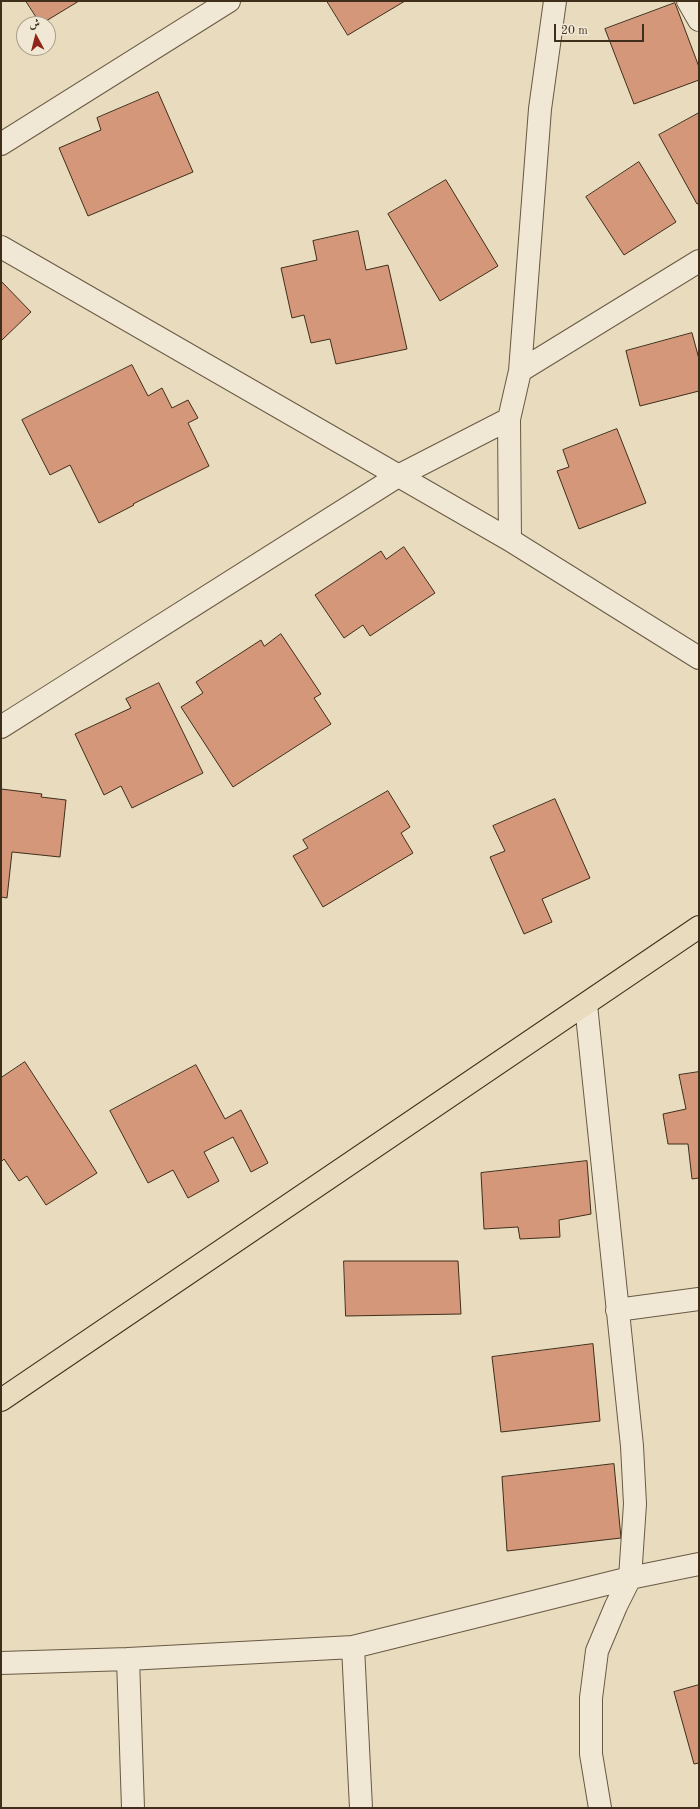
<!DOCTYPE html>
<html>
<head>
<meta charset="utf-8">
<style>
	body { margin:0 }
	#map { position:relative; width:700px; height:1809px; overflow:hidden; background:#e8dbbe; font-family:"Old Standard TT",Amiri,serif }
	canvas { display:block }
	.frame { position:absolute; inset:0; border:2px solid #3f2e1a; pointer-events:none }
	.north { position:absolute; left:16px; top:16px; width:40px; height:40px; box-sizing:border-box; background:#f0e8d5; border:1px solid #a99e8a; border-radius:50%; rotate:353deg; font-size:11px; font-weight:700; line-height:16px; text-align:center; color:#3f2e1a }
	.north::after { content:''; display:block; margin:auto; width:14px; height:18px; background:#8f2418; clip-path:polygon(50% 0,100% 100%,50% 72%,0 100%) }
	.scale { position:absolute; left:554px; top:24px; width:90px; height:18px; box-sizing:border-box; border:2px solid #3f2e1a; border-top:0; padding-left:5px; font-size:12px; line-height:14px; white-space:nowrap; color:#3f2e1a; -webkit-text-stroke:3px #f0e8d5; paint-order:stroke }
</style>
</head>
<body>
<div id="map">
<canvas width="700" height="1809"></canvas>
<div class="frame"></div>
<div class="north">ش</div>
<div class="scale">20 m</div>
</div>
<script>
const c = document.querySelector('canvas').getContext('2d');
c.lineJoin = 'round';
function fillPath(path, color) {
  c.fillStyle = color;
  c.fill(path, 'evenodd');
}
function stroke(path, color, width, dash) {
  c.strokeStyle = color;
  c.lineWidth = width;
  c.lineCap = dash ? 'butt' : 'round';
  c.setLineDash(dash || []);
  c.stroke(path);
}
const building = new Path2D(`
	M26,1H79L41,24Z
	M327,1H405L348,35Z
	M675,3L699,67V80L634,104L605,29Z
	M158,92L193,172L88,216L59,148L101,130L97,118Z
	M699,113V203L697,204L659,135Z
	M639,162L676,222L624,255L586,197Z
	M446,180L498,266L440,301L388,214Z
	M358,231L366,270L388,265L407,349L336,364L330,339L311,343L304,315L292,318L281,268L317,260L313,241Z
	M1,281L31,312L1,341Z
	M692,333L699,359V391L640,406L626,351Z
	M132,365L148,396L162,388L172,408L188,400L198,418L188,423L209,466L133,504L134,505L99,523L70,465L50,475L22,420Z
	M617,429L646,503L579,529L557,471L569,467L563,450Z
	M404,547L435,593L370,636L363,625L344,638L315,595L381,551L386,559Z
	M281,634L321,694L314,698L331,724L233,787L181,707L203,693L196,682L261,640L264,646Z
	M159,683L203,773L132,808L121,786L104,795L75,734L131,708L126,699Z
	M1,789L42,794L41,797L66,800L60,857L12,852L7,898L1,897Z
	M388,791L410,827L401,833L413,853L323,907L293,856L308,848L303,840Z
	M555,799L590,878L542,899L552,922L524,934L490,857L505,851L493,826Z
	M25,1062L97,1173L46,1205L27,1176L19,1181L4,1159L1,1162V1078Z
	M196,1065L225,1119L241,1110L268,1163L251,1172L233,1137L204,1152L219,1181L188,1198L173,1170L148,1183L110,1111Z
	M699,1072V1178L692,1179L688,1144H668L663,1114L686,1109L679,1075Z
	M587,1161L591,1214L559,1220L560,1237L520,1239L518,1227L484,1229L481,1173Z
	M344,1261H458L461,1314L346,1316Z
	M593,1344L600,1421L501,1432L492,1357Z
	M614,1464L621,1538L507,1551L502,1477Z
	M699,1685V1763L694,1764L674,1692Z`);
const minor = new Path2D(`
	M688,1L699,20
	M1,144L229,1
	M1,247L510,540L699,658
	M520,371L699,261
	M510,540L509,419L520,371L540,109L555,1
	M1,727L398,476L509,419
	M586,1005L632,1446L635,1504L630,1578L616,1606L597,1651L591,1698V1754L600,1808
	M617,1310L699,1299
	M353,1647L361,1808
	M128,1659L133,1808
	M1,1663L128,1659L353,1647L630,1578L699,1564`);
const major = new Path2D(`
	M1,1400L699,927`);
fillPath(building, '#d49779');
stroke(building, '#3f2e1a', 1);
stroke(minor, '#695943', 24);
stroke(major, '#3f2e1a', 24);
stroke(minor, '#f0e8d5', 22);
stroke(major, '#e8dbbe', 22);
</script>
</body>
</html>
